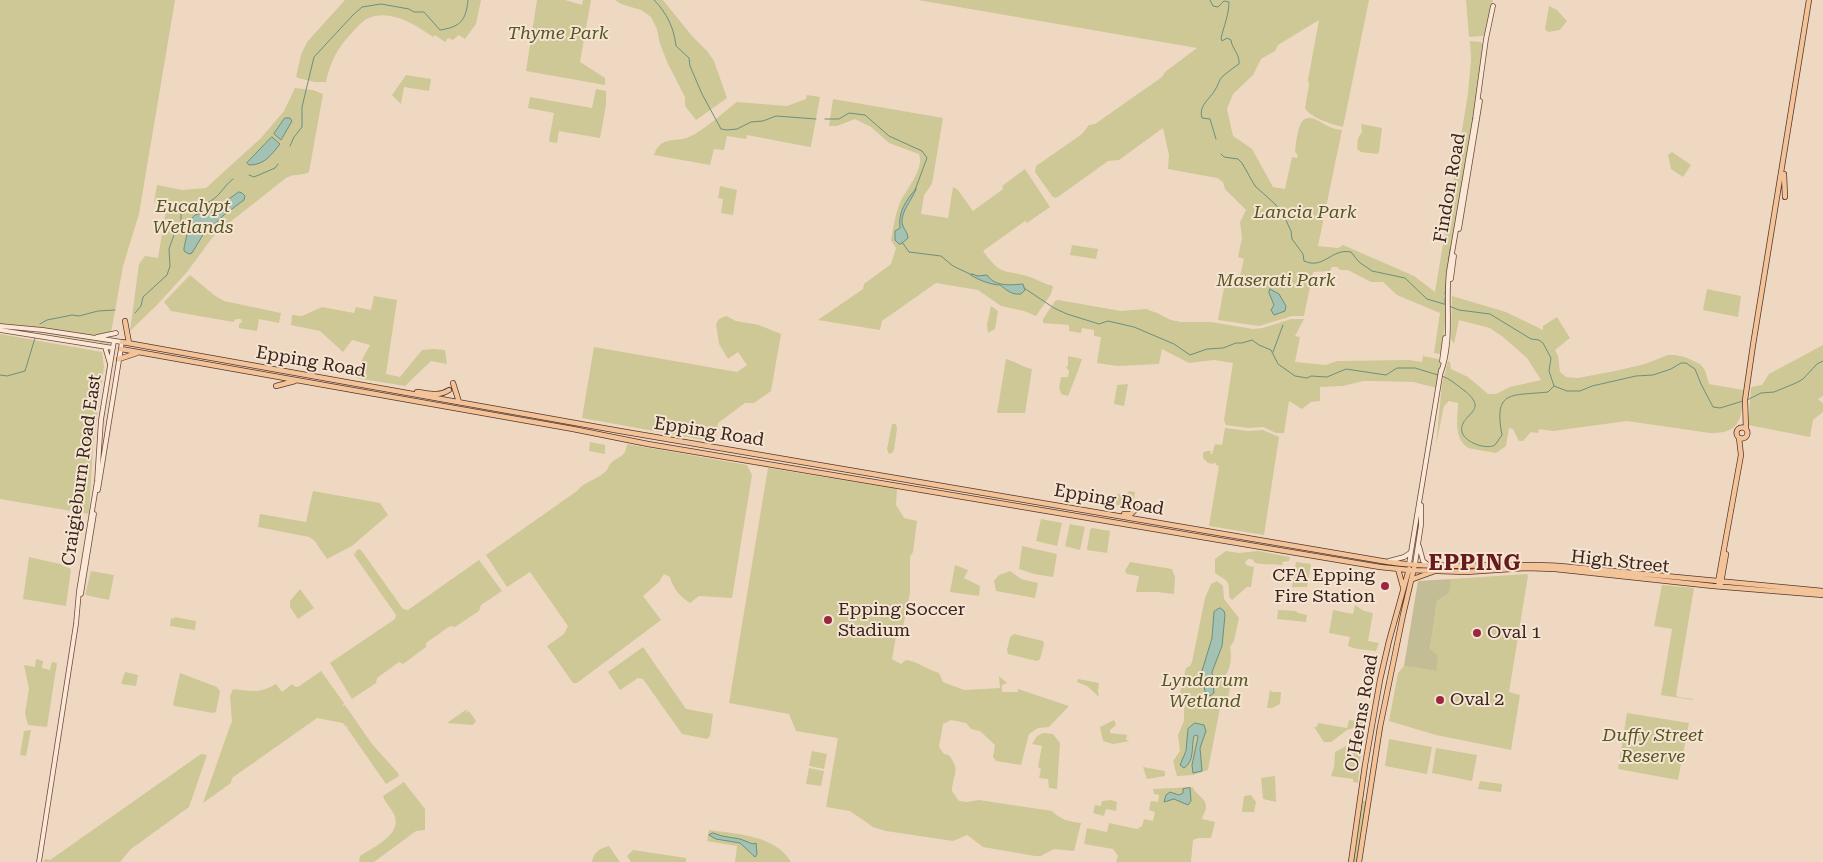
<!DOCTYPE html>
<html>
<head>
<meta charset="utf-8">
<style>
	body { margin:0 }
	canvas { display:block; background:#efd8c2 }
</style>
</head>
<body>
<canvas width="1823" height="862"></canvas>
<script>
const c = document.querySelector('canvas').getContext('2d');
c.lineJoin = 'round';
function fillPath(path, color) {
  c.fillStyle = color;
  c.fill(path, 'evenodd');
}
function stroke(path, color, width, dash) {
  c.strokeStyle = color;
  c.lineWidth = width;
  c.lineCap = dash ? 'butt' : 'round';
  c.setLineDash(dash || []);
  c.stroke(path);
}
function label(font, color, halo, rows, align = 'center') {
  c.font = font + ' "Roboto Serif",serif';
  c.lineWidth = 4;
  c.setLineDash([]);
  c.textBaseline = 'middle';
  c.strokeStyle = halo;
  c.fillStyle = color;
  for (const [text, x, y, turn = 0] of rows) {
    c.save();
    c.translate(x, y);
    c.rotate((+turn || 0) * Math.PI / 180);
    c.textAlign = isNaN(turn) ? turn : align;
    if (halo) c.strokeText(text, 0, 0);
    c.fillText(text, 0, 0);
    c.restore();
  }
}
const green = new Path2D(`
	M0,0H175L139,214L123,266L109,344L0,326Z
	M345,0H481L476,24L465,39L459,35L453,40L448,38L445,42L435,35L433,37C414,24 388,7 365,20C359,24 355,29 351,34C337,48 330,63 326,82H315L298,78L296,77L301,55L307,42Z
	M537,0H565L582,5L583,0H591L580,62L605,78V85L526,71Z
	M615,0H663L692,36L707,51L714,61L727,98L696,120L685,106V97L668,64L660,44L657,29L651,17L641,10L621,4Z
	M918,0H1369L1343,127C1333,125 1309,117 1305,108L1309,85L1308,80L1319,20L1278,45L1275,51L1261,59L1253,75L1233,94L1227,109L1233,136L1252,149L1273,187L1285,189L1292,157L1297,158L1298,155L1295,152C1296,143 1297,131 1301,123C1308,111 1322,124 1330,127C1334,129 1338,129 1342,130L1318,246L1338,248L1343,245L1414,276L1435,292L1468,94L1471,59L1470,41L1481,42L1483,44L1475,111L1453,235L1444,335L1441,354L1434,353L1440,313L1397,295L1383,282H1371L1348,270H1340L1337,267H1332L1330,271L1313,272L1304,316H1292L1259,326L1218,320L1226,277L1239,280L1244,259L1238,257L1242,238L1240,222L1246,210L1225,189L1223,182L1217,178L1168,169L1169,155L1163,128L1119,160L1108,161L1058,197L1055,198L1052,196L1035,172L1036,166L1082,134L1089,125L1095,124L1162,77L1165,72L1197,48Z
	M1466,0H1493L1486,31L1483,36L1469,37Z
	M1549,6L1557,10L1567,21L1560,30L1548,32L1545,29Z
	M406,75L431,79L429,91L404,87L401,104L392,95Z
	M295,88L313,90L323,94L309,172C303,176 295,173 286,178L215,234L187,272L157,305L130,331L139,264L145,256L158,258L167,204L154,202L157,185L182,190L206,188L261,138L284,111Z
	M596,89L606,91V105L600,138L559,131L557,143L550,142L549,140L554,113L528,108L530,97L592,108Z
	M807,95L820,97L811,146L810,147L747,135L746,139L727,136L724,150L714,149L710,165L654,155C661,135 675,143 689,137C706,129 722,113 737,102L787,106L806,99Z
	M833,99L943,118L932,184L924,195L921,214L948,218L953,187L958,190L973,211L1003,189L1002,186L1025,169L1050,207L1027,223L1025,221L983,251C1003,278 1003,268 1030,277C1038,280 1045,284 1053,286L1051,294L1036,316L1024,311L1001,306L978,290L936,283L882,321L880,330L818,320L863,289L864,284L891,264L896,248L891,240C893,228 895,216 899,205C904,191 925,170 919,154L889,143L871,127L855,119L837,126H829Z
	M1361,124L1382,128L1379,152L1377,154L1361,152L1357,149L1358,138L1362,132Z
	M1672,152L1691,165L1683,177L1671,169L1668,155Z
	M720,186L737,190L733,215L721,213L723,199L718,198Z
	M1072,245L1098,249L1096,259L1070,255Z
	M190,275L214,295L224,301L281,313L279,323L259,319L257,331L239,328V324L242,322L241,319H236L233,322L171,311L164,302Z
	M1707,289L1741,296L1738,317L1703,310Z
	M374,296L397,300L386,374L400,377L422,350L433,349L445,350L447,364L431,361L405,386L356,378L360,363L370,345L352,340L343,352L320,331L291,325L292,315L302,316L322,307L354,313L356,307L371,310Z
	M1452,296L1506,312L1543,330V326L1557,317L1570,338L1555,350L1558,356L1560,372L1566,377L1578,378L1615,371L1645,364L1668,355H1675L1685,357L1700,364L1705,370L1709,384L1743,390C1742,417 1742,434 1710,433L1627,421L1553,431L1539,429L1538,433L1531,432L1523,441H1519L1513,429L1509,428L1506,446L1496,453L1468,448C1453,437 1458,419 1458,403L1449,401L1444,406L1436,445L1442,384L1448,361L1450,362L1451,369L1468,377L1488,394H1496L1510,387L1541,380L1527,358L1503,337L1490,328L1459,320L1454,344L1451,339Z
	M1058,300L1121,311L1146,309L1157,313L1171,320L1181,322H1211L1253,329L1263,328L1291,319H1304L1295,336L1300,337L1295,362L1326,365L1337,361L1409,360L1422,362L1423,356L1438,359L1440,362L1437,388L1413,382L1370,381H1363L1343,386L1320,387V401L1311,402L1302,409L1289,401L1284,433H1276L1263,427L1248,428L1226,425L1224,420L1233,363L1214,360L1189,363L1162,349L1159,364L1117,366L1097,363L1101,337L1094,336V330L1082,328L1081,333L1069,331V325L1043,323V319L1055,301Z
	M991,306L998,311L995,329L988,333L987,325Z
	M726,316L736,321L759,325L781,334L771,391L754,403H745L718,423L715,442L582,418L594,347L737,372L747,365L738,352L728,359L719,344L716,324L719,319Z
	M0,334L102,352L104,367L93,445L89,514L0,499Z
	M1823,345V396L1818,399L1823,403V412L1813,420L1810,437L1748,425L1751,387L1762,385L1769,374Z
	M1068,356L1082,359C1078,371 1073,384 1068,396L1061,394L1060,389H1059L1061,377H1068L1069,371L1066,367L1068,366Z
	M1006,359C1015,361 1022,367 1032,369L1025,413H997Z
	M1128,384L1124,406L1114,404L1117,385Z
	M892,424H896L897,429L894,450L892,453L889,454L887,449Z
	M1225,428L1248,431L1263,430L1279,437L1264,535L1209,526L1219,466L1216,465L1215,462L1213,464L1208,463L1203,458V453L1206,451H1211L1210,454H1212L1215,444L1222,445Z
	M590,442L605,445V454L589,451Z
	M627,444L747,465L752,475L732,598L699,596L690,603C681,598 672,587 670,577L664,574L659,582L643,596L661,620L577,683H573L547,646L564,634L568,626L530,572L507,587L486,555L577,491C586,480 598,480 607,470C608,468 609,465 611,463C619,455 625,459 627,444Z
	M768,468L897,489L896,505L904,518L917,521L913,552L910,557V592L906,617H905L902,631L896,636L892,659L901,664L906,660C917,661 927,670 939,673L943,682L964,690L1000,688L999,676L1007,683L1002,685V691L1003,692H1018V689L1069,706L1049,727L1038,728L1029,734L1021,765L996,761L993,757L995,745L980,731L971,729L966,723L951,720L943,724L939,747L944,754L949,755C961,772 953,773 952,791L959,801L967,802L979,800L1052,811C1059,819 1070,822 1081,823L1074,851L1054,849L1041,856H1035L983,847L967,835L953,841L886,831L873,827L850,811L826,807L838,738L796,731L789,714L729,703Z
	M313,491L380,503L388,515L352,546L327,559L314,540L309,537L258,527L260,514L306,522Z
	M1129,491L1135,492L1133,508L1116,505L1117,494L1126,495Z
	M1041,519L1062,523L1057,546L1036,541Z
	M1070,524L1085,527L1080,550L1065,546Z
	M1092,528L1110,531L1107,553L1087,550L1090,530Z
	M1022,546L1057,554L1053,577L1034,574L1019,569Z
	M359,549L361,550L403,609L408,610L479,560L502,591L481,605L479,611L455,627L450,626L426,643V647L403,664L399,662L377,678L376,683L352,699L330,663L395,619L396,615L354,555V553L357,555L355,552Z
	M1226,551L1239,553L1258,551L1290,557L1289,561L1282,562L1283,565C1273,564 1264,565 1255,563L1252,559H1248L1245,562L1246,565L1254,567L1251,587H1247L1232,600L1229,597C1230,580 1227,581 1215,573V559Z
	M29,557L60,564L71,569L66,606L23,599Z
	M1130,562L1172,569L1175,577L1174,594L1157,592H1136L1139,576L1127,574L1125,571Z
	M1296,562L1311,564L1307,587H1292Z
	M955,565L968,570L964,578L980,586L979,596L950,592Z
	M91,571L114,575L109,600L85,595Z
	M1010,571L1021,579L1038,583L1035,598L996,591L994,581L999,575Z
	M1527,574L1528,576L1509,692L1520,695L1511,750L1436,735L1389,721L1398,673L1404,666L1436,671L1430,650L1437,601L1448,593L1451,579Z
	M1217,581L1223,586L1224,599L1239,618L1234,641L1230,647C1232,657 1231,671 1223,678L1224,682L1231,683L1227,703L1220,708L1208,770L1193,775L1177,776L1173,761L1180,751L1178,735L1184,721V711L1186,699L1180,693L1186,668L1190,666L1192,662L1205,598L1211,584Z
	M1662,585L1694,588L1676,695L1678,697L1693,699V700L1661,695L1672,629L1654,626Z
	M300,589L314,608L298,619L290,607V601Z
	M1355,605L1364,611L1373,613L1368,641L1379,643L1376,651C1367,650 1354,649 1348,646L1350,637L1329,633L1333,610L1353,614Z
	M1278,610L1296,611L1298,613L1307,615L1306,622L1277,619Z
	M174,617L196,621L195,630L170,626L171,618L174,619Z
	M1014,634L1043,641L1044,644L1040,659L1037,661L1008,654L1007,650L1010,637Z
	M643,647L686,709L713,714L710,736L707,739L682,734L643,679L638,678L620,690L608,672Z
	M36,659L43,661L42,668L50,670L52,662L57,663L47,727L28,725L25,713L29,689L24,665L35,667Z
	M321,671L344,703L342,706L345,705L372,744L398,773L399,776L386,784L347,728L348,725L346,727L343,723L317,718L232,778L231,783L203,803L230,726L232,722L230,696L233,689C252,691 259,694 276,684L282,692L292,684L294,686L298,687Z
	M125,672L138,675L136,686L121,684Z
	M180,673L217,687L220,691L216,712L213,713L175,706L173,705Z
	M1078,679L1099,683L1098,691L1099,697L1087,686L1077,682Z
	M1270,690L1272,692H1281L1280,704L1272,708H1267Z
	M467,709L466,713L469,711L476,721L473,725L447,723Z
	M1627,713L1689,723L1678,780L1618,769Z
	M1350,718V720L1356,721V719L1368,721L1366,724L1347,730L1331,742H1324L1314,727H1317L1318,723L1347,728Z
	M1114,720L1116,725L1110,730V733L1127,735L1126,740L1130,741L1113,744L1103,741L1100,727Z
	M31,730L26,756L20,755L24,731Z
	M1043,733L1053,734L1060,743L1057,789L1049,788L1048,779L1039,778L1041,769L1038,767L1042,746L1032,744L1037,736Z
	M1389,739L1432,747L1427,774L1385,766Z
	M1358,740L1360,742L1361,751L1358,783L1353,782V779L1331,776L1334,767L1335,752Z
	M1436,748L1477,755L1472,781L1432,773Z
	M812,751L827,754L824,769L809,766Z
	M201,754L207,755L189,807L131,849L120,862H43L45,859L50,860Z
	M1143,767L1165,771V776L1147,779Z
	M809,768L824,771L821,786L806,784Z
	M1275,776L1276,802L1263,799L1261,778Z
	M1480,781L1502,784L1501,792L1478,789Z
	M404,782L425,809V830L416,831L374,862H359L360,856C372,848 401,835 395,817C393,809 385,804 383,796Z
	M1193,787C1195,795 1207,798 1206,807C1206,810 1203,815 1202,819L1215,822L1211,838H1198L1193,840L1191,862H1116L1118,856L1113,849L1084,844L1087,828L1107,832L1109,823L1137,829L1142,826L1144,819L1153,821L1155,812L1149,810L1151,801L1158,802L1159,795L1154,794L1153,789Z
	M1251,795L1256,802L1254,812H1242L1244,796Z
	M1111,800L1117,802L1116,811L1106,809L1104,816L1093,813L1095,805L1101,806L1102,801Z
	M1362,801H1366L1357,862H1352Z
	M709,830C737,834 775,835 791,862H735L737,846L707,841Z
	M609,846L620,862H592C593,853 600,848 609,846Z
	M633,850L686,858V862H631L627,856Z`);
const cemetery = new Path2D(`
	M1451,579L1449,593L1437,601L1430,649L1438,656L1436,671L1404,666L1418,581Z`);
const water = new Path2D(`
	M285,118H290L292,121L281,140L274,134Z
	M272,137L280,144C271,155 265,165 249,165L247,163Z
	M916,189C912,200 901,211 902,223C903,229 908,232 908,238L901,244H899L895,240V231L900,228C898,213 905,201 916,189Z
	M239,192L242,193L245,196L244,200L225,214L206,232L191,226L192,218L195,215L215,209Z
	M190,228L204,233L192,253L189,254L184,251V248L188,230Z
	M972,274L978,276L987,275C995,287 1010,285 1023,284L1025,290L1021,294C1011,295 1007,290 1000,285C992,285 978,280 971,275Z
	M1270,289L1279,294L1286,306L1285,311L1274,315L1271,310L1274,305L1269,293Z
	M1220,608L1224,611L1225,615L1222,646L1212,672L1214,693L1210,696L1205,692L1202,671L1212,638L1214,612Z
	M1195,723L1204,725L1206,731L1200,748L1202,771L1193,773L1192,765L1198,737L1197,735L1194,736C1191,747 1195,761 1184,768L1180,765L1186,751L1188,729Z
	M1190,788L1191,801L1188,805L1174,799L1164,802L1166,795L1170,792L1179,795L1183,793V789Z
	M713,833L722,836L740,839L753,844L756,843L757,854L755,857L740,843L716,839L709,835Z`);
const stream = new Path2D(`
	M654,0C667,13 674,28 676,46L689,58L690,66L702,94L721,129L727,130L737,129L751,122L763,121L776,116L816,119
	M1210,0L1213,6L1218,7L1224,1L1229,2C1229,14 1224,26 1221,38L1222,41L1227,38L1231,40C1232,49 1240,54 1239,64C1234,67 1228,72 1223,76C1219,79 1218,86 1215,90C1210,99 1198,106 1202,118L1210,119L1216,139
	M825,119H839L849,113L865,115L889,136L922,151L927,158L915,190
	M290,146L294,137L302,127V107L314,57L353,15L362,7L381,4L409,9L414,12H424L440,30C460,27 466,21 468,0
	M1221,154L1224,157L1238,159L1242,163L1255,186L1275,204L1284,216L1291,231L1292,239L1303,254L1304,261C1324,270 1331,248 1351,252L1359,262L1372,271L1405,278L1427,299L1444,304L1459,310L1490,314L1531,339L1539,340L1543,343L1551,358L1549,371L1554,386L1567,391H1580L1592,386L1636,376L1653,375L1671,369L1681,363H1686L1695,369L1701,384L1713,407L1720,408L1743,401
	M249,175L254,177L275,168L278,164
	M190,203C196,202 201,204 206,203C219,199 223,186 233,179
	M902,242L909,252L941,256L953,266L972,275
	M1448,268L1450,249
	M1024,288L1054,308L1067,314L1099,324L1108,321L1134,327L1174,344L1190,355L1207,349L1223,348L1236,343H1242L1252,340L1259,345L1271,350L1278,364L1295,376L1307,378L1311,376L1327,377L1346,369L1386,375L1397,368H1415L1438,375
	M1445,294L1446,285
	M1445,298V304
	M135,313L141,306L143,297L167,275L170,266L169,249L175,232L181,225V213
	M40,324L47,320L72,315L79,316L98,311L115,310
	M1273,352L1283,325
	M0,375L7,376L25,371L35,338
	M1442,376C1450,379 1454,383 1461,388C1494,412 1458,413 1462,432C1465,443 1487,450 1495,445L1502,435C1493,389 1512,396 1548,392L1554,386
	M1747,400L1761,393L1774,392L1796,383L1803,379L1817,364L1823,361`);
const secondary = new Path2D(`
	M1459,229L1480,101
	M1451,279L1454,256
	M0,326L43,330L122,342L98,490
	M0,330L113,348
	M97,337L116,333
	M105,347L110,364
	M1442,361L1445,338
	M1441,372C1453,339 1445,304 1449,271L1475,119L1486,39L1493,6
	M1419,546L1423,561L1427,564
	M1389,561L1404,557L1410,553
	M1409,564L1441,370
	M1415,564L1421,525V505
	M81,594L94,514
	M39,862L76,624L79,591L97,481L101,420L114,341`);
const primary = new Path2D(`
	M1784,174L1785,197
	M125,321L129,343
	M122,342L620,431L1388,562C1445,570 1503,562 1560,566L1823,591
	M121,349L573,429L648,444L1380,567L1409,570L1466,572L1526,568L1555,569L1713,586L1823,595
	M119,359L137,353
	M453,383L459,402
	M276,386L295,381
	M417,392C428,393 439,397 449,390
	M1736.5 433a5.5 5.5 0 1 1 11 0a5.5 5.5 0 1 1-11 0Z
	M1746,429L1745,400L1753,345L1809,0
	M1124,514H1131L1136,509
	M1398,569L1403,587
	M1413,579L1435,571
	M1718,582L1741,455L1739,438
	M1721,583L1726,554
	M1351,862L1365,765L1380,680L1389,641L1409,569
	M1359,862L1380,727L1403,615L1414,568`);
const markers = [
	[1385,586,5,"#9a2741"],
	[828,620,5,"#9a2741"],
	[1477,633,5,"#9a2741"],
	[1440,700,5,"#9a2741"]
];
const parkNames = [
	["Thyme Park",558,34],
	["Eucalypt",193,207],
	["Wetlands",193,228],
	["Lancia Park",1305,213],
	["Maserati Park",1276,281],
	["Lyndarum",1205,681],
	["Wetland",1205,702],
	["Duffy Street",1653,736],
	["Reserve",1653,757]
];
const streetNames = [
	["Findon Road",1450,188,-80],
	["Epping Road",311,362,10],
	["Epping Road",709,432,9],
	["Craigieburn Road East",82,470,-82],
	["Epping Road",1109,500,10],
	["High Street",1620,562,6],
	["O'Herns Road",1362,713,-80]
];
const poiNames = [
	["CFA Epping",1375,576,"right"],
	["Fire Station",1375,597,"right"],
	["Epping Soccer",838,610],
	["Stadium",838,631],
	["Oval 1",1487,633],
	["Oval 2",1450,700]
];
const districtNames = [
	["EPPING",1475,564]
];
fillPath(green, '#cdc896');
fillPath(cemetery, '#c2bd95');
fillPath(water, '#a4c2b3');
stroke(water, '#6b907f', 1);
stroke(stream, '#6b907f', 1);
stroke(secondary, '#6b493c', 5.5);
stroke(primary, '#57372d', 6);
stroke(secondary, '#fae7d5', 4);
stroke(primary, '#f3c399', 4.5);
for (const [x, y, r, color] of markers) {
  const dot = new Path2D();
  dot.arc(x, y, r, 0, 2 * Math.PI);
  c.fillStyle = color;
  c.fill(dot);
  stroke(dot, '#f6e4d2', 2);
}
label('italic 18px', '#545623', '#f6e4d2', parkNames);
label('18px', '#39241d', '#f6e4d2', streetNames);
label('18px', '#39241d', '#f6e4d2', poiNames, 'left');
c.letterSpacing = '1px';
label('bold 22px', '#671b1c', '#f6e4d2', districtNames);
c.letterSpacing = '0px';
</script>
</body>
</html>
